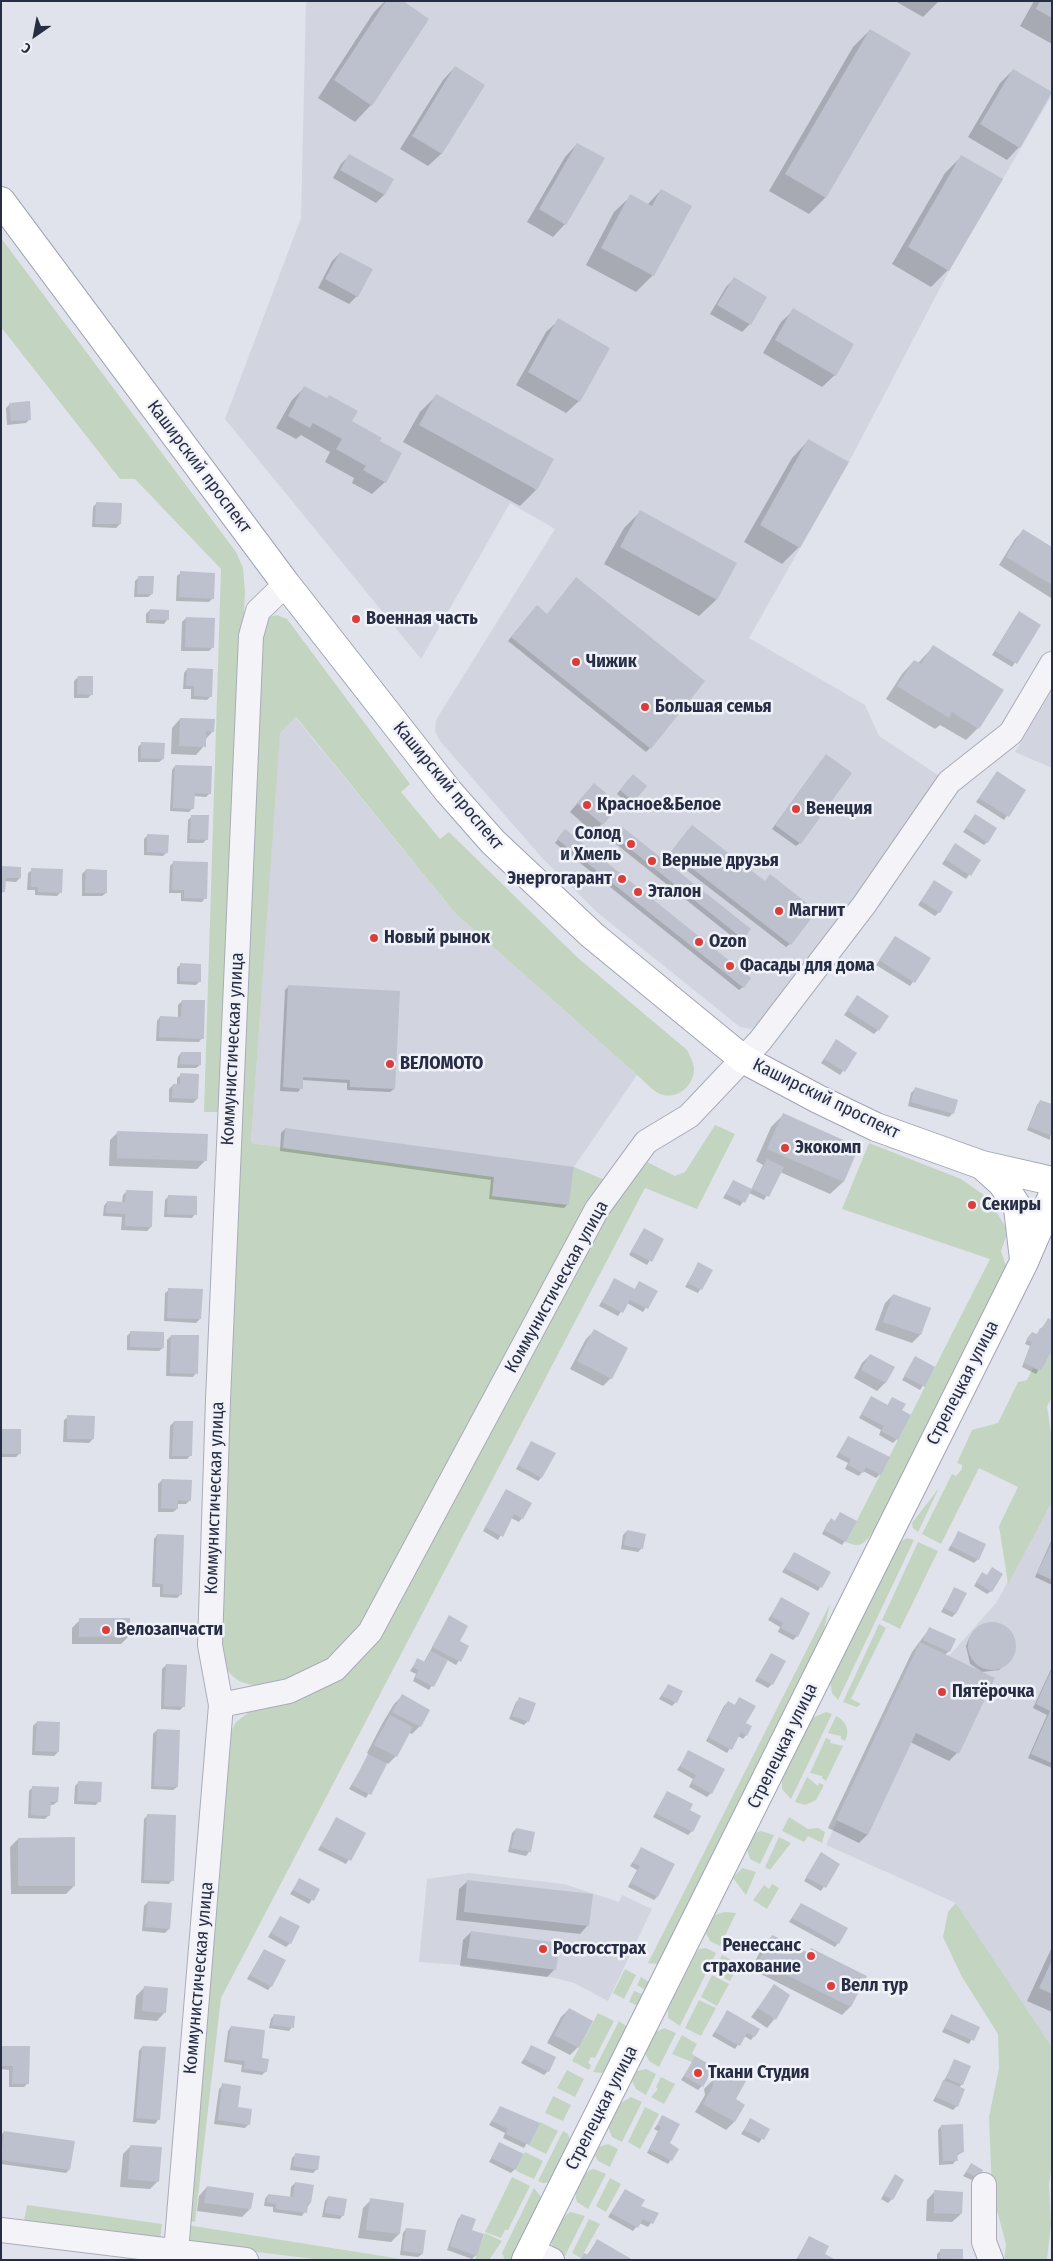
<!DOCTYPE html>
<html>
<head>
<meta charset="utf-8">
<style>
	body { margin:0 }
	#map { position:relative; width:1053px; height:2261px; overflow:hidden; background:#e0e3eb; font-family:"Fira Sans Condensed",sans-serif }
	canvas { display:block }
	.frame { position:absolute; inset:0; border:2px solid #272d44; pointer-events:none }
	.north { position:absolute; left:10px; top:10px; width:50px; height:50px; -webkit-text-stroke:4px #f0f2f8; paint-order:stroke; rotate:213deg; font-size:14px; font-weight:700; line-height:20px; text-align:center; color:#272d44 }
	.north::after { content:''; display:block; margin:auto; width:18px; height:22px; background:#272d44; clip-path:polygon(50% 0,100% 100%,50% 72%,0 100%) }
</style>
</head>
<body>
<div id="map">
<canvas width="1053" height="2261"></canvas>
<div class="frame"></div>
<div class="north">С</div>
</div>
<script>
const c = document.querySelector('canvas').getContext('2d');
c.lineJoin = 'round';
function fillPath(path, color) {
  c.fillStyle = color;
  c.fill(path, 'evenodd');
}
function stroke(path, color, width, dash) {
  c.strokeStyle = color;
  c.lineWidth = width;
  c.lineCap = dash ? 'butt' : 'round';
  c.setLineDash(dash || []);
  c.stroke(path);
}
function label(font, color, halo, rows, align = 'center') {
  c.font = font + ' "Fira Sans Condensed",sans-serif';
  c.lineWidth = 5;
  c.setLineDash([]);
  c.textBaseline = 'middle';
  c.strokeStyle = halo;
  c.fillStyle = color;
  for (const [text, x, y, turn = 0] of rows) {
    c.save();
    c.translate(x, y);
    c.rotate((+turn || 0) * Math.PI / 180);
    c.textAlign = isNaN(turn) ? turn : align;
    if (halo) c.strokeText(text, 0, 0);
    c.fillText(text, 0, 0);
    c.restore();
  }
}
const built = new Path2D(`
	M306,1H1052V95L949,271L849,462L749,638L865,705L879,736L944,779L761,1027L750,1029L740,1027L598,913L543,859L440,741L435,731L436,720L555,529L510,503L421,659L225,419L301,218Z
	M1052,690V768L1015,752Z
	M295,717L455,913L637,1075L574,1167L569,1205L492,1196L494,1177L251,1143L279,733Z
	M1052,1502V2047L956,1903L826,1845L920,1642L949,1656L996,1603Z
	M469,1873L564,1884L619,1902L622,1895L652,1909L608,2001L574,1983L555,1978L473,1966L419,1962L427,1879Z`);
const green = new Path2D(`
	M1,238L236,552L243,568L245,591L221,1112H204L221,569L135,479H120L1,327Z
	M277,615L287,619L410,784L401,792L440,839L449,832L578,958L687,1050C690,1056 694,1063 694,1069C694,1086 676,1102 658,1093C651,1089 644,1081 637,1075L455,913L296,717L280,733L251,1143L494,1177L493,1196L569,1205L574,1167L607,1181L362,1627C352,1638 342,1651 330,1661C324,1667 314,1669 306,1673C275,1686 235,1698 221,1657L238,1142L263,624L269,617Z
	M715,1125L735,1134L697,1209L645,1188L221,1998L195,2222L187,2220L228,1737L236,1722L249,1712L291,1699L340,1676L604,1214L643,1160L675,1176L685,1172Z
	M869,1143L961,1179L988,1198L1008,1231L1001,1251L1006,1266L875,1529C866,1541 862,1550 846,1542L990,1259L842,1209Z
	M1052,1351V1398L1047,1406L1052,1440V1502L1008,1584L999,1526L1018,1487L979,1468L941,1544L922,1534L952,1474L956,1476L962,1469V1465L957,1463L972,1430L998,1423L1018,1382L1027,1380L1033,1368L1041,1371Z
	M939,1488L918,1532L913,1528L912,1523Z
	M907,1538L914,1540L838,1700L832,1693L830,1681L897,1547L900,1542Z
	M918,1542L938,1551L900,1629L882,1620Z
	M830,1604L822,1638L658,1964L648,1963Z
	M879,1624L886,1628L851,1699L861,1704L857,1707L843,1702Z
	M826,1712L832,1714L791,1799L782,1789V1780L812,1718Z
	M836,1716C847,1722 850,1730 845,1741L841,1739V1736L828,1733Z
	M826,1738L831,1740L830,1743L843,1746L826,1781L822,1778V1776L810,1773Z
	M807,1777L818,1786L819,1783L824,1785L816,1800L805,1805L795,1802Z
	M789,1817L808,1829L818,1828L825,1832L822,1843L808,1836L804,1842L782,1831Z
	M761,1831L774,1835L760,1864L750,1859L747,1849L755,1833Z
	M779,1837L791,1843L770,1870L765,1867Z
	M742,1868L756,1872L746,1895L733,1878Z
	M772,1884L779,1888L767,1909L753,1900L764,1885L769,1889Z
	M956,1903L1052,2047V2162L1049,2185L1051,2224L1047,2260H1004L1006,2244L992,2192L989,2117L999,2068L998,2034L962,1977L943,1937L948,1912Z
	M725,1912L736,1913L720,1946L710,1941L706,1933L714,1915Z
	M706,1948L716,1953L680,2026L668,2018V2009L696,1953L699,1949Z
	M722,1955L739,1964L730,1981L713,1972L721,1962L719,1961Z
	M625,1969L636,1975L624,1999L613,1993Z
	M712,1975L729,1984L717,2006L701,1997Z
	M641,1977L649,1982V1985L640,2003L636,2005L629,2002L634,1991L642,1994L645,1990L637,1985Z
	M699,2000L716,2008L701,2036L685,2028Z
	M598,2013L614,2021L595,2058L591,2057L588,2063L591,2065L589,2070L572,2061Z
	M619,2021L626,2026V2031L607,2069L602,2073L593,2072Z
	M664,2028L676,2033L659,2067L649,2061L645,2053L656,2032Z
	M682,2035L697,2044L692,2053L695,2056L692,2062L672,2054Z
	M646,2069L656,2074L646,2095L636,2089L632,2081L637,2071Z
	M567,2070L584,2079L575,2097L557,2088Z
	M661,2077L675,2084L664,2104L651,2097L658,2089L656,2087Z
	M553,2096L571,2105L563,2121L545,2113Z
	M631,2097L642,2102L622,2142L612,2137L608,2127L621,2103Z
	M645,2107L659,2114L640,2149L628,2142Z
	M540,2122L558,2131L546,2154L528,2145Z
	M563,2131L568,2134L571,2142L552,2179C547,2184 544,2184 538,2181Z
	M608,2144L618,2149L610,2167L598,2161L595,2156L599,2147Z
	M525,2152L543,2161L534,2179L516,2171Z
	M594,2169L606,2174L588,2209L577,2202C573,2192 581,2171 594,2169Z
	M512,2177L530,2186L508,2230H505L501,2238L485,2232Z
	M610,2178L621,2184L606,2212L596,2206Z
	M534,2188L542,2198L514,2256L511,2260H505L502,2253Z
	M27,2205L162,2224L160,2240L24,2221Z
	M571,2212L585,2216L563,2260C559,2256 554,2252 552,2247C550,2237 563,2214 571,2212Z
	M589,2219L600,2224L581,2258L572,2253Z
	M187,2225L401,2259L323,2260L199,2245L188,2238Z
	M485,2233L502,2241L489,2260H475Z`);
const shadow = new Path2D(`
	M385,1H400L371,105L355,122L318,98L374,12Z
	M895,1H939L923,17Z
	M1034,1H1052V44L1020,26Z
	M870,30L825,198L809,214L769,191L853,47Z
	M455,67L483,85L441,154L428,166L400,149L443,80Z
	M1013,70L1019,147L1007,160L968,137L1000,83Z
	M577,144L565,224L553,237L527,222L565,157Z
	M349,156L392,180L384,195L376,203L333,178L341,164Z
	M961,157L948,270L931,287L892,264L945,173Z
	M661,190L653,275L636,292L586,265L614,212L631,196L647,205Z
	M340,253L357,296L349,304L318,288L332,261Z
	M734,279L750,324L742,332L710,314L726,287Z
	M794,310L835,375L822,387L763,353L781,322Z
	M559,320L579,401L566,413L516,385L546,332Z
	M305,387L378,441L385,482L372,494L352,483L354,478L325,462L330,452L301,435L296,439L276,428L292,400Z
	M436,396L536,490L520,506L403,442L420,412Z
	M10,404L30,419L26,423L7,425L6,408Z
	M808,441L799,547L782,564L744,542L792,458Z
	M97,503L120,524L116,528L92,527L93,507Z
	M640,512L735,564L716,600L699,616L604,564L624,528Z
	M1023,531L1052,548L1051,598L999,565L1015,539Z
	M181,573L213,598L209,602L176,601L177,576Z
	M139,577L152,594L148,597H134L135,581Z
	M150,610L167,620L164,624L146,623V614Z
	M533,610L547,615L650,748L646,752L508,641Z
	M1016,616L1039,625L1012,667L992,655Z
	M186,618L212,648L209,651H181L182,622Z
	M933,647L978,728L966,740L940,725L935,729L886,699L902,674L914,661L918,663Z
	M187,669L211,696L207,700L191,699V689H183L184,673Z
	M78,677L92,694L88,698H74V681Z
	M180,719L213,731L205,740L204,746L196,755L171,754L172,728Z
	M142,743L163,759L159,762H138V747Z
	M822,760L800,843L796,846L772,829Z
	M175,766L210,793L206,797L194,796L193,808L189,812L170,811L172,770Z
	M997,772L1025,790L1004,820L976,802Z
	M629,779L633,801L629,804L617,794Z
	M586,793L618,805L594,833L570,812Z
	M975,815L987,842L984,845L963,832Z
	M192,816L207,839L203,843H187L188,820Z
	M688,830L764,882L790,944L786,947L668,856Z
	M618,831L742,938L739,942L611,840Z
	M148,835L167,852L163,856L144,855V839Z
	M561,835L743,987L739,990L555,843Z
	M955,845L979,860L966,879L942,864Z
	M174,862L205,898L202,902L181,901V893H169L170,866Z
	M1,867L20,878L16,882L4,881V891L1,894Z
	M32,870L61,892L57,896L35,895V890H27L28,873Z
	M86,870L106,893L102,896H82V874Z
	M934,882L939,912L935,916L918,905Z
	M895,937L929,959L910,986L876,965Z
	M181,964L200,981L196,985L177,984V968Z
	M289,986L394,1089L390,1092L347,1090V1083L302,1080L301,1088L298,1092L280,1091L285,990Z
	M857,997L878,1030L874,1034L844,1015Z
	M182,1001L202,1038L199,1042L156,1041L157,1021L160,1017L178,1018V1005Z
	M836,1041L856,1053L840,1075L821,1063Z
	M181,1053L200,1065L196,1068H177L178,1057Z
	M181,1075L197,1099L193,1103L169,1102V1089L173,1085L177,1086V1078Z
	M915,1089L953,1113L949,1117L908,1106L911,1093Z
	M1040,1101L1052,1106L1050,1140L1027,1130L1037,1105Z
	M783,1115L858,1147L843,1182L830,1194L780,1172L764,1200L749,1193L740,1206L723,1198L733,1181L751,1190L763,1165L756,1161L771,1127Z
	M285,1129L572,1168L568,1204L564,1208L489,1199L491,1180L280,1151L281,1133Z
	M118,1132L205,1161L197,1169L109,1166L110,1140Z
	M126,1192L151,1227L147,1231L121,1230L122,1217L103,1216L104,1206L107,1202L122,1203L123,1195Z
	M168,1197L195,1214L192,1218L164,1217L165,1200Z
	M644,1229L663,1239L647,1265L629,1255Z
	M698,1264L711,1271L698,1293L685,1287Z
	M614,1280L634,1290L640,1282L656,1291L643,1312L627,1303L618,1316L599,1306Z
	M169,1290L200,1319L196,1323L164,1321L165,1293Z
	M893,1295L930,1308L920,1335L912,1343L875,1330L885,1303Z
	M1048,1320L1052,1348L1036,1374L1022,1367L1030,1346L1025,1344L1028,1337L1032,1333L1036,1335Z
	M594,1331L611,1378L603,1386L570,1369L586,1339Z
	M131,1332L163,1348L159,1351L127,1350V1336Z
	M171,1336L196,1373L193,1377L166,1376L167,1340Z
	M870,1355L893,1368L885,1383L877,1391L854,1378L862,1363Z
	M916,1358L934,1368L920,1390L902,1380Z
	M871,1398L887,1406L892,1398L897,1439L893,1443L879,1435L881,1430L859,1418Z
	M68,1417L93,1439L89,1443L63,1442L64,1420Z
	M174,1422L190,1456L187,1459H169L170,1426Z
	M1,1431L20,1453L16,1457H1Z
	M848,1437L880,1474L876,1478L863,1471L859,1476L845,1469L848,1463L836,1457Z
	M532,1442L541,1478L538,1481L516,1469Z
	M162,1480L190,1500L186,1504H177V1509L173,1512H158V1484Z
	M506,1490L522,1518L519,1522L511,1518L498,1540L483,1531Z
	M840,1514L845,1541L842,1545L822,1534L827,1524L831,1520L834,1522Z
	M627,1531L642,1548L638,1552L621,1549L623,1535Z
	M959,1532L978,1559L974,1563L948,1550Z
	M157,1535L181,1594L177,1598L160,1597V1587H152L154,1539Z
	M1052,1539V1585L1035,1577Z
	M794,1554L829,1573L818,1591L782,1572Z
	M979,1578L991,1591L987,1594L974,1586Z
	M954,1589L955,1614L952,1617L941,1612Z
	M781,1599L797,1636L793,1640L778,1632L780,1627L768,1620Z
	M449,1617L458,1641L468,1646L456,1665L447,1660L429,1690L413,1681L416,1674L410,1671L418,1659L424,1662Z
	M80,1620L129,1636L121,1644H72V1628Z
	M988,1624H998L1006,1628L1012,1635L1015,1644L1014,1654L999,1670L982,1672L970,1664L966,1646L969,1638L979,1628Z
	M930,1628L949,1651L945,1655L957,1753L949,1761L910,1742L867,1835L859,1843L828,1828L912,1652Z
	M771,1654L772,1684L768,1688L755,1681Z
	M166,1665L184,1706L180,1710L161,1709L162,1669Z
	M1052,1667V1768L1028,1758L1047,1715L1033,1708Z
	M668,1685L676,1702L672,1706L659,1699Z
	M402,1696L420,1726L412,1734L409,1733L396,1756L388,1764L386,1763L366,1798L349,1789L369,1755L367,1753L382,1724L394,1704Z
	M520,1698L528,1721L524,1725L509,1719L516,1702Z
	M739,1699L746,1735L743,1739L738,1736L727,1753L706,1741L724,1706L728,1702L734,1706Z
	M37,1722L58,1752L54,1756L32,1755L33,1726Z
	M157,1730L177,1787L173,1790L151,1789L153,1734Z
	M689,1752L711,1793L707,1797L689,1787L693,1779L677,1770Z
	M78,1783L99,1801L96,1805L74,1804L75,1786Z
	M33,1787L57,1802L53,1805H49V1815L45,1819L28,1818L29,1791Z
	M667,1793L688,1811L692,1831L688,1835L653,1817Z
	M147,1816L172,1880L169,1884L141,1883L144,1819Z
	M336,1819L364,1834L346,1864L318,1850Z
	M516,1829L534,1833L529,1852L526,1856L508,1852L512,1833Z
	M18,1839L74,1886L66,1894H11L10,1847Z
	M642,1848L657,1897L654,1900L628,1887L637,1870L630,1866Z
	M821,1854L838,1864L821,1891L804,1881Z
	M299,1880L318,1890L309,1904L290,1894Z
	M468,1881L588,1925L580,1934L456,1920L459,1889Z
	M148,1902L169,1929L165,1933L142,1931L144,1906Z
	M801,1904L838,1943L835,1947L789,1922Z
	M280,1917L290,1943L286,1947L268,1937Z
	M471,1932L555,1969L547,1977L460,1966L463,1940Z
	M772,1936L807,1954L811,1950L865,1977L850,2007L842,2015L751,1969L764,1944Z
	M1052,1947V2012L1027,2001Z
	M264,1950L271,1986L268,1990L247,1979Z
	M774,1986L781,2011L767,2028L751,2017Z
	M144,1988L165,2012L157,2021L134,2019L136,1996Z
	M569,2009L578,2047L570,2055L547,2043L561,2017Z
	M727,2012L754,2036L751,2040L744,2036L735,2049L712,2036Z
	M274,2015L292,2027L289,2031L269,2028L271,2019Z
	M951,2015L978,2027L969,2044L942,2032Z
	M231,2027L260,2059L266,2071L262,2075L241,2072L242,2065L224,2062L228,2031Z
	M532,2046L548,2071L544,2075L521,2063Z
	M1,2047L28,2083L24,2087H9V2070L1,2069Z
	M142,2047L158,2120L155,2124L133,2122L139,2051Z
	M696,2057L702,2086L698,2090L681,2080Z
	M955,2060L962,2084L959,2088L957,2106L953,2110L933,2101Z
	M723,2070L734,2100L743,2105L734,2122L726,2130L695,2112L705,2095L704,2089Z
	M223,2085L249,2124L245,2128L214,2124L219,2089Z
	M500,2108L538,2123L524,2148L503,2138L505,2133L489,2125Z
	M663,2117L668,2144L678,2149L668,2164L647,2153L658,2131L654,2129Z
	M750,2120L768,2129L759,2143L741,2134Z
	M941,2126L963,2152L956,2156V2160L953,2164L939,2165L938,2130Z
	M4,2132L69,2170L66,2173L1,2164V2135Z
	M500,2143L515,2169L511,2173L489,2162Z
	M131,2146L158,2181L150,2189L120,2187L123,2154Z
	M296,2154L317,2169L313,2173L290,2170L292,2158Z
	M971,2165L981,2170L974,2181L963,2176Z
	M895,2176L892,2199L888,2203L881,2199Z
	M295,2183L310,2203L302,2216L273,2212V2207L264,2206L265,2199L268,2195L290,2198L291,2187Z
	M207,2187L250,2209L242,2217L197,2211L199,2196Z
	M625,2190L640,2206L657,2214L648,2227L639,2223L633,2231L608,2217Z
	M935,2191L961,2214L952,2222L926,2221L927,2200Z
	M328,2197L343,2215L340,2219L322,2217L325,2201Z
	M371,2200L403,2204L399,2234L391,2242L358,2238L363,2208Z
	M462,2215L471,2231L476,2255L472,2259L447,2250L458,2219Z
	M406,2229L422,2254L418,2257L400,2255L403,2233Z
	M809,2238L824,2255L833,2260H796Z
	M597,2241L630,2260H580L584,2254L587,2255Z
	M941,2250L961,2260H937V2254Z`);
const building = new Path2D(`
	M386,1H403L429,19L372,106L334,80Z
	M1040,1H1052V18L1036,9Z
	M870,29L911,53L826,198L785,174Z
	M455,66L485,85L442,154L412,136Z
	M1013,69L1052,92L1020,148L980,124Z
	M577,143L605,158L566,225L539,209Z
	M349,154L394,179L385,195L340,170Z
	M961,155L1003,179L949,271L908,247Z
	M661,189L692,206L654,276L601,248L630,194L652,206Z
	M340,252L373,269L358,297L325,279Z
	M734,277L767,297L751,325L717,305Z
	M793,308L854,344L836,376L775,340Z
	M558,318L610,348L580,402L528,372Z
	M304,386L327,398L329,395L358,411L352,421L382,438L380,441L402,453L386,483L363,470L366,466L336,449L342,439L313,423L310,428L288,416Z
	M436,394L554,459L537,490L419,425Z
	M30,401L31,420L11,421L9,403Z
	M808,439L849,462L800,548L760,525Z
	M96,502L122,503L121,524H95Z
	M640,510L737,563L717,600L620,547Z
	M1023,529L1052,547V585L1006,557Z
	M180,571L215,573L214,599L179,597Z
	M138,576H154L153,594H137Z
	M576,577L705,681L651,749L511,637L537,605L547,614Z
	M150,609L169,610V620H149Z
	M1019,611L1041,625L1017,664L995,651Z
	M186,617L215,618L214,648L185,647Z
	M933,645L1004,690L979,729L952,712L949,718L897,686L914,660L921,664Z
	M187,668L213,669L212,697L194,696V686H186Z
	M78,676H93V695L77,694Z
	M180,718L215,719L214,732L206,731V747L179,746Z
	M141,742L165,743L164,759L141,758Z
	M826,754L852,773L801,844L775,825Z
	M175,765L212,766L211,794L195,793L194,809L173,808Z
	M997,771L1026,790L1009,817L979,798Z
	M633,774L647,786L634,802L620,790Z
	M594,783L620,805L603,825L577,803Z
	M975,814L997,828L988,843L966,828Z
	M191,815H209L208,840L190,839Z
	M692,825L765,881L770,874L817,911L791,945L671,852Z
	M621,826L751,929L743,939L614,836Z
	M565,829L751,978L744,988L557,839Z
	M147,834L169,835L168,853L147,852Z
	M955,843L981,860L971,876L945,859Z
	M173,861L208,862L207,899L184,898V890H172Z
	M1,866L21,867V878H6L5,892H1Z
	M31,868L63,869L62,893L38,892V887H31Z
	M86,869L107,870V893H85Z
	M934,880L953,892L940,913L921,901Z
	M895,936L931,958L915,983L879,960Z
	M180,963L201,964V982L180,981Z
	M288,985L400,991L395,1089L350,1087V1080L303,1077V1089L283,1087Z
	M857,995L889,1016L879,1031L847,1010Z
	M182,1000H205L204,1039L159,1037L160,1016L181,1017Z
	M836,1039L857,1053L845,1072L824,1059Z
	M181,1052H201V1065L180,1064Z
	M180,1073L199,1074L198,1099L172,1098L173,1084H180Z
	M915,1087L958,1100L954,1114L911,1102Z
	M1040,1100L1052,1104V1136L1029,1127Z
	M783,1113L859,1147L844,1182L767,1149Z
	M285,1128L574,1167L569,1205L492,1196L494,1177L283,1148Z
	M117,1131L208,1134L207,1161L117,1158Z
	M767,1159L784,1167L769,1197L752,1189Z
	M733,1180L752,1189L745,1203L726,1194Z
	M126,1190L153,1191L152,1227L125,1226V1214L106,1213L107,1201L125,1202Z
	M168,1195L197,1196V1215L167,1214Z
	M644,1228L664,1239L652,1262L631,1251Z
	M698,1262L713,1270L702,1290L688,1283Z
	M614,1278L635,1289L639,1281L658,1291L648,1309L630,1300L623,1313L602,1302Z
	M168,1288L203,1289L201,1319L167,1318Z
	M893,1294L931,1308L921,1335L883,1322Z
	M1048,1318L1052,1320V1351L1041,1371L1024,1363L1032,1342L1027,1340L1032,1332L1037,1334L1040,1328L1042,1329Z
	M594,1329L628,1348L612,1379L577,1361Z
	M130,1331L164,1332V1348L130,1347Z
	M171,1335H199L198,1374L170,1373Z
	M870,1354L895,1367L886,1383L861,1370Z
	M915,1356L935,1367L925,1387L904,1376Z
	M871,1396L888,1405L892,1397L906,1404L902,1410L911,1415L898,1440L881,1431L884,1426L861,1414Z
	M67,1415L95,1416L94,1439H67Z
	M174,1421H193L192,1456H172Z
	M1,1429H21V1454H1Z
	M848,1436L890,1457L881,1475L866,1467L863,1473L848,1465L851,1459L839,1453Z
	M531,1441L556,1453L542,1478L518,1465Z
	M162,1479L192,1480L191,1501L178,1500V1509L161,1508Z
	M506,1489L532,1503L523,1519L514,1514L503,1537L485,1527Z
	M840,1512L857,1521L846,1542L824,1530L831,1518L835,1521Z
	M627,1530L646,1534L643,1549L624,1545Z
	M958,1531L986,1544L979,1560L951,1546Z
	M157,1534L184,1535L182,1595L163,1594V1584L155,1583Z
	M1052,1542V1580L1037,1573Z
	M794,1552L831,1572L822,1588L785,1568Z
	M992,1567L1003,1574L992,1592L976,1582L982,1572L987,1575Z
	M954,1587L967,1593L956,1614L944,1608Z
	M781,1597L810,1613L798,1637L781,1628L783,1623L771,1616Z
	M449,1615L468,1626L460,1641L469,1646L461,1662L432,1647Z
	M79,1618H130L131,1636L79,1637Z
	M968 1646a24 24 0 1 1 48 0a24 24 0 1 1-48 0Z
	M929,1627L956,1639L950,1652L923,1640Z
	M920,1642L995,1678L959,1754L916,1733L868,1835L836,1820Z
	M431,1651L448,1660L434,1687L415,1677L419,1670L413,1667L417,1658L425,1662Z
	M771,1653L786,1661L773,1685L758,1677Z
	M166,1664L187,1665L185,1707L164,1706Z
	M1052,1669V1763L1031,1754L1050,1711L1036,1704Z
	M668,1684L683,1691L677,1703L662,1696Z
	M402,1694L430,1710L421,1727L392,1712Z
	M519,1697L536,1703L529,1722L512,1716Z
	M739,1697L756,1706L746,1723L752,1726L747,1736L741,1732L732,1750L708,1737L728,1701L735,1705Z
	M390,1715L413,1727L397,1757L374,1745Z
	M37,1721L60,1722L59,1752L35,1751Z
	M157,1729L180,1730L178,1787L154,1786Z
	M688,1750L725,1769L712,1794L692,1783L696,1775L680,1766Z
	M368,1754L387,1764L371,1795L352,1785Z
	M78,1781L102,1782L101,1802L77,1801Z
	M32,1786L59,1787L58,1802H51L50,1816L31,1815Z
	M667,1791L693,1804L690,1810L701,1816L693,1832L655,1813Z
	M147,1814L176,1815L174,1881L144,1880Z
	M336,1817L366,1833L351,1861L321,1846Z
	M516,1828L535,1832L531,1852L511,1848Z
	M75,1837V1886H18V1838Z
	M641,1847L675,1864L658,1897L631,1883L640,1866L633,1863Z
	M821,1852L840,1864L826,1888L806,1877Z
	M299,1878L320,1889L314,1901L293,1890Z
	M467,1880L593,1894L589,1926L464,1912Z
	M148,1901L172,1903L170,1929L145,1927Z
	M801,1903L848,1928L839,1944L792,1918Z
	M280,1916L300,1926L291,1944L271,1933Z
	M471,1931L560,1943L556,1970L467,1958Z
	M772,1935L809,1953L811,1948L867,1976L851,2007L759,1961Z
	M264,1949L286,1960L272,1987L250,1975Z
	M1052,1960V1994L1039,1988Z
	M774,1984L790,1995L776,2020L758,2008Z
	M144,1986L168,1988L166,2013L142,2011Z
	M569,2008L593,2021L579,2048L554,2035Z
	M727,2010L760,2029L755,2037L747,2033L740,2046L715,2032Z
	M274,2014L295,2016L294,2028L272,2025Z
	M951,2014L980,2027L974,2041L945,2028Z
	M231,2026L265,2030L262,2058L269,2059L267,2072L244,2069L245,2061L227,2059Z
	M531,2045L556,2057L549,2072L524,2059Z
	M1,2046H30L29,2084H12L13,2066H1Z
	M142,2046L166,2047L160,2120L136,2118Z
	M695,2056L714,2067L703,2087L684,2076Z
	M954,2059L971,2066L963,2085L946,2078Z
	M723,2068L746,2081L736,2099L745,2105L735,2122L703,2104L713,2086L712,2079Z
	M943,2080L965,2089L958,2107L936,2097Z
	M222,2083L241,2086L238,2107L252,2109L250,2125L218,2120Z
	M500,2106L540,2123L529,2145L506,2134L508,2129L492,2121Z
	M662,2115L680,2124L670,2143L679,2149L672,2161L649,2149L661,2127L657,2125Z
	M750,2118L770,2129L764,2140L744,2130Z
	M963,2124L964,2152L957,2153L958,2161H943L941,2125Z
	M4,2131L75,2141L70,2170L1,2160Z
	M499,2142L524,2154L516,2170L491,2158Z
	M130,2145L162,2147L159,2182L128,2179Z
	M295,2153L320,2156L318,2170L293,2166Z
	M971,2163L983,2170L979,2178L966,2172Z
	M895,2174L904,2180L893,2200L883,2195Z
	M295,2182L314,2185L311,2203H308L307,2213L276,2209V2204L267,2202L268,2194L293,2197Z
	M207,2186L254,2193L251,2209L204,2203Z
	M625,2189L645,2200L641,2206L659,2213L653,2224L643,2219L638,2228L611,2213Z
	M934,2190L963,2192L962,2214L934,2213Z
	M328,2196L347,2199L344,2216L325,2213Z
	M370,2198L404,2203L400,2234L366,2230Z
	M461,2214L476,2219L472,2230L484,2234L477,2256L450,2246Z
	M406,2228L426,2230L423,2254L403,2251Z
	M809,2236L829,2246L825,2254L836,2260H804L798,2257Z
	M597,2239L633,2260H580L584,2253L588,2255Z
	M940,2249H963V2260L940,2258Z`);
const minor = new Path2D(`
	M221,1705L289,1691L335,1669L370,1632L597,1209L646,1142L689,1116L760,1041L864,905L949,782L1011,733L1052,664
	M984,2185V2242L991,2260
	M1,2230L246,2260
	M531,2250L552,2260
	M176,2252L221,1705L210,1645L218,1400L251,636L258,611L286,584`);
const major = new Path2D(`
	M1,201L286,584L448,791L493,842L592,935L743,1059L818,1099L876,1127L982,1165L1052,1181
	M982,1165L1002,1183L1018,1208L1024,1259
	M526,2260L1024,1262L1052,1197`);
const markers = [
	[356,619,5,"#da3e3b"],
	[576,662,5,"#da3e3b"],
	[645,707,5,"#da3e3b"],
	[587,805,5,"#da3e3b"],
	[796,809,5,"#da3e3b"],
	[631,844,5,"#da3e3b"],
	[652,861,5,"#da3e3b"],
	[622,879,5,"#da3e3b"],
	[638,892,5,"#da3e3b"],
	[779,911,5,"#da3e3b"],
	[374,938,5,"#da3e3b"],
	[699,942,5,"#da3e3b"],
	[730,966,5,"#da3e3b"],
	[390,1064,5,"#da3e3b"],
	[785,1148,5,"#da3e3b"],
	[972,1205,5,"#da3e3b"],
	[106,1630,5,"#da3e3b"],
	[942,1692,5,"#da3e3b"],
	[543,1949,5,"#da3e3b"],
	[811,1956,5,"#da3e3b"],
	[831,1986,5,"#da3e3b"],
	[698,2073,5,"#da3e3b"]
];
const streetNames = [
	["Каширский проспект",199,467,53],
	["Каширский проспект",448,786,50],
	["Коммунистическая улица",233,1049,-87],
	["Каширский проспект",826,1099,26],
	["Коммунистическая улица",557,1287,-61],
	["Стрелецкая улица",963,1383,-63],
	["Коммунистическая улица",215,1498,-88],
	["Стрелецкая улица",783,1746,-64],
	["Коммунистическая улица",199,1978,-85],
	["Стрелецкая улица",602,2108,-63]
];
const poiNames = [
	["Военная часть",366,619],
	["Чижик",586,662],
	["Большая семья",655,707],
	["Красное&Белое",597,805],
	["Венеция",806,809],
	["Солод",621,834,"right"],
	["и Хмель",621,855,"right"],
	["Верные друзья",662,861],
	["Энергогарант",612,879,"right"],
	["Эталон",648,892],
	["Магнит",789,911],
	["Новый рынок",384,938],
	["Ozon",709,942],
	["Фасады для дома",740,966],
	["ВЕЛОМОТО",400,1064],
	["Экокомп",795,1148],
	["Секиры",982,1205],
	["Велозапчасти",116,1630],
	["Пятёрочка",952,1692],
	["Ренессанс",801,1946,"right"],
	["страхование",801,1967,"right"],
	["Росгосстрах",553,1949],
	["Велл тур",841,1986],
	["Ткани Студия",708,2073]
];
fillPath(built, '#d2d5e0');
fillPath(green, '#c3d5c1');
fillPath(shadow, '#0003');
fillPath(building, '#bdc1ce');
stroke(minor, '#a8acb9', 26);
stroke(major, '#9fa4b7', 30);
stroke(minor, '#f4f4f8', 24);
stroke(major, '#fff', 28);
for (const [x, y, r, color] of markers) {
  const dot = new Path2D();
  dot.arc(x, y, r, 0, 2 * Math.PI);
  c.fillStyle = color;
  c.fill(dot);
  stroke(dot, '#f0f2f8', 2);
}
label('18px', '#272d44', '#f0f2f8', streetNames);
label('bold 18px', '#272d44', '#f0f2f8', poiNames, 'left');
</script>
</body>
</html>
